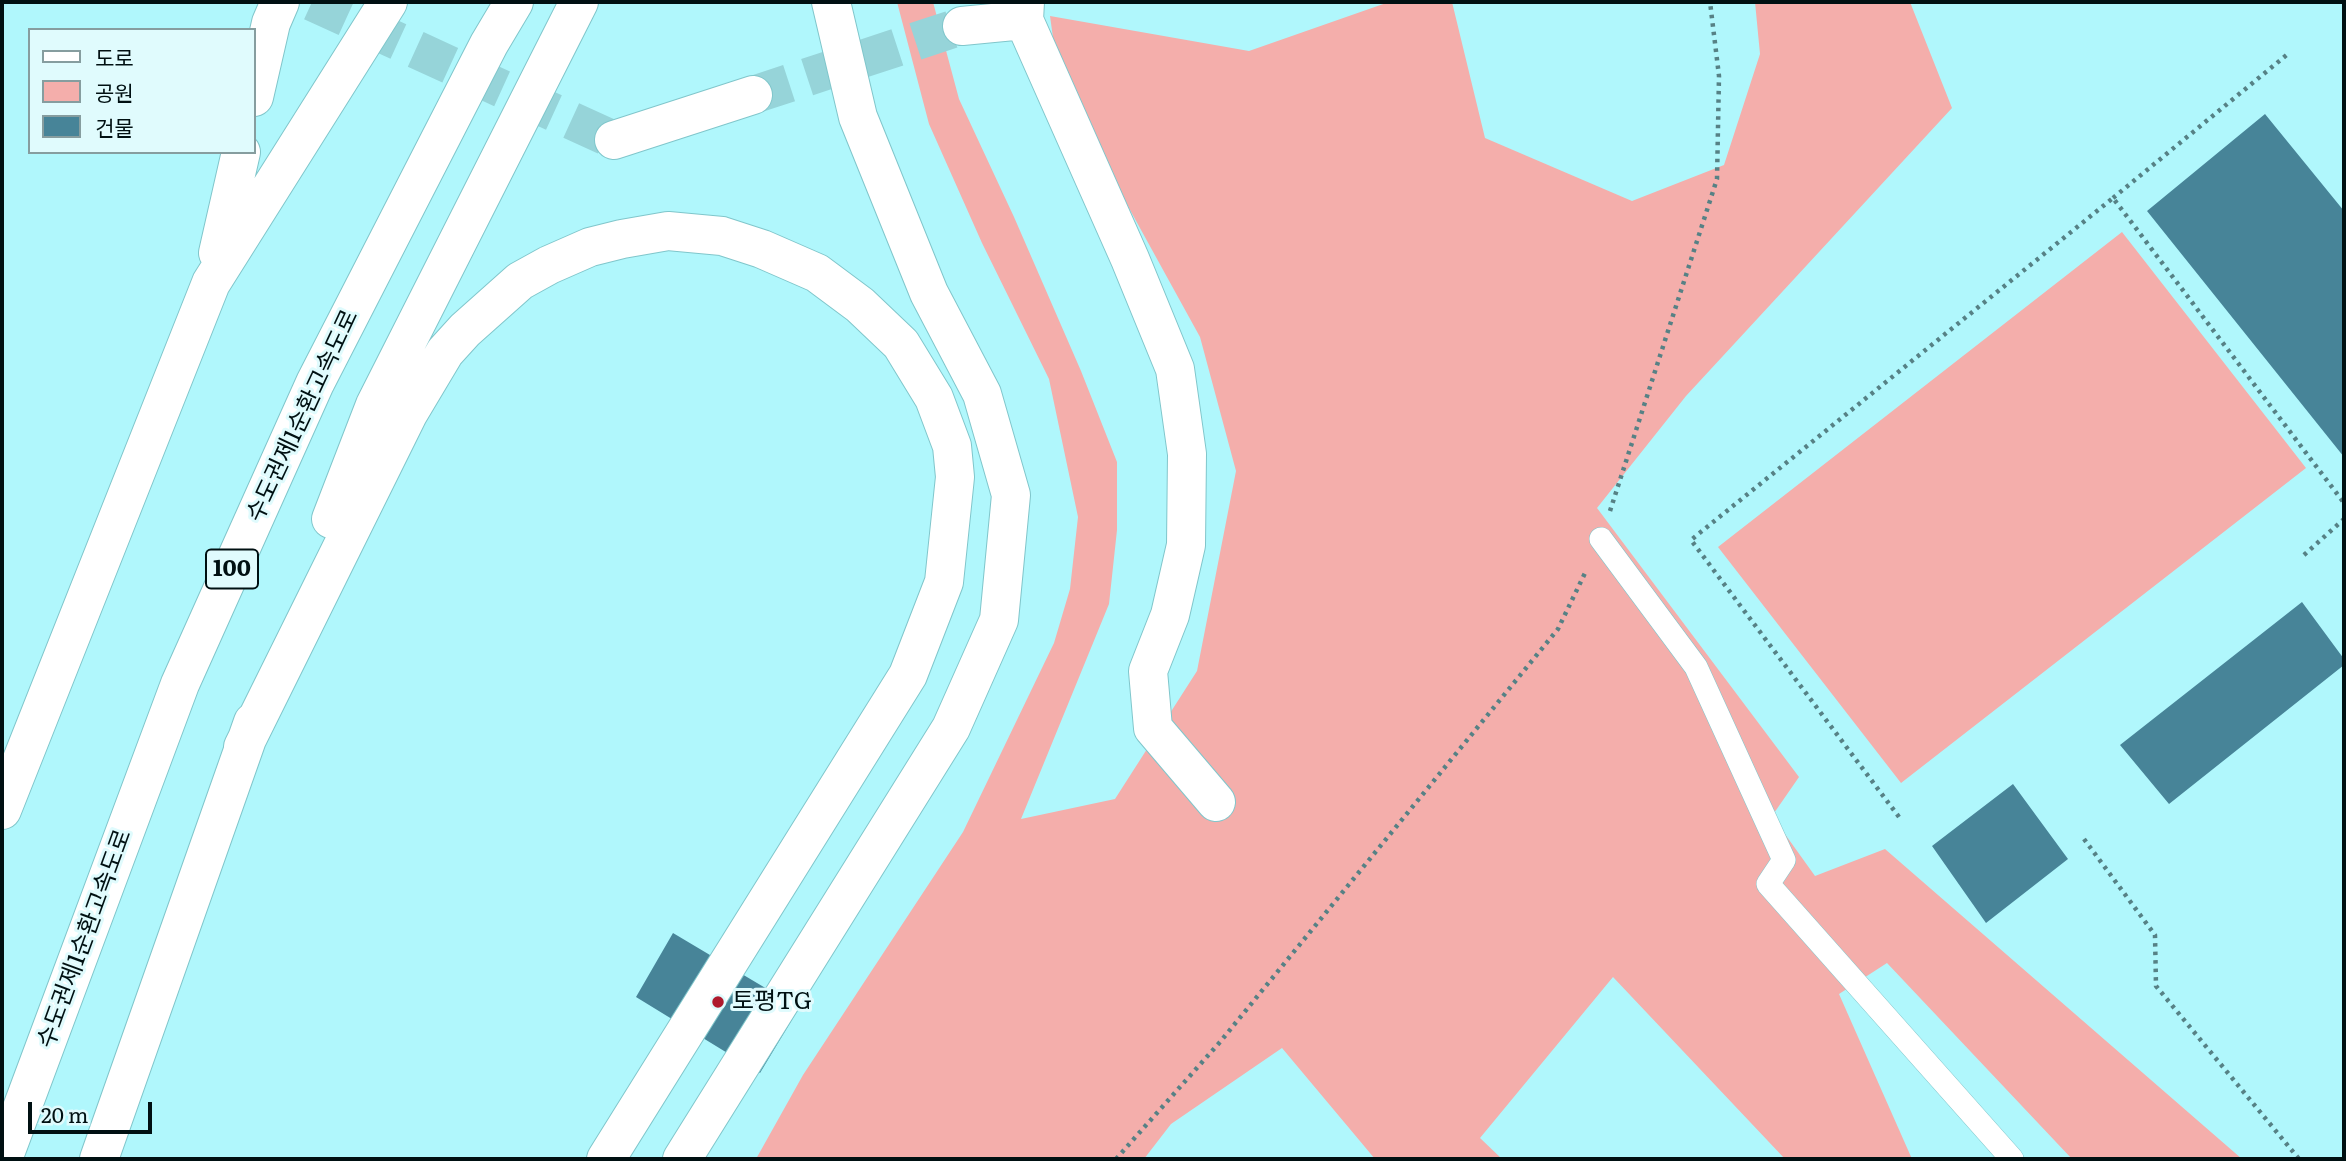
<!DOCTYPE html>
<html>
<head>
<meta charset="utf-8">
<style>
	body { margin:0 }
	#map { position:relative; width:2346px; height:1161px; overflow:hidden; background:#b0f7fc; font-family:Literata,"Noto Sans KR",serif }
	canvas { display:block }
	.frame { position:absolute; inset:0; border:4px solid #001012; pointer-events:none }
	.legend { position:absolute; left:28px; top:28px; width:228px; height:126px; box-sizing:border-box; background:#e0fbfd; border:2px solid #869d9f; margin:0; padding:9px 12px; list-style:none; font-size:21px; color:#001012 }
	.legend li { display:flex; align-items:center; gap:14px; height:35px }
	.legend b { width:35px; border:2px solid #869d9f }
	.scale { position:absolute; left:28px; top:1102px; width:124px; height:32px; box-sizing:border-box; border:4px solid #001012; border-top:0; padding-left:9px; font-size:21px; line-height:24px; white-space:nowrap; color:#001012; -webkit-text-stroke:5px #e0fbfd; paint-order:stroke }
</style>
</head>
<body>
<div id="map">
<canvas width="2346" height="1161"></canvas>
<div class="frame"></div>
<ul class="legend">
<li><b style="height:9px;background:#fff"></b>도로</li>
<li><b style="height:19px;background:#f4aeab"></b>공원</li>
<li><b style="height:19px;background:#478498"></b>건물</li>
</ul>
<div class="scale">20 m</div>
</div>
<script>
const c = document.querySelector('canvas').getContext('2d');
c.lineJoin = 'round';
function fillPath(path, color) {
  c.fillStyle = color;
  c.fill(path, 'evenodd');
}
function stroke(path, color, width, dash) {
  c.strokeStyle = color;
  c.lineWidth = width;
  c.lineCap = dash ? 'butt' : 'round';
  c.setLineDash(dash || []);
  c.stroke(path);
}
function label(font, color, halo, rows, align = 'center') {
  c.font = font + ' Literata,"Noto Sans KR",serif';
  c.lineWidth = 6;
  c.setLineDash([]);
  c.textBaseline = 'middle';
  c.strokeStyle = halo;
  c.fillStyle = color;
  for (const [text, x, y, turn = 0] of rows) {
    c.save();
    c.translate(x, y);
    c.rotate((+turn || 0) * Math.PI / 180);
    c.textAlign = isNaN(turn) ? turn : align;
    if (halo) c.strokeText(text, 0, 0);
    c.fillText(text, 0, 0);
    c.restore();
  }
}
const green = new Path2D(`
	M897,2H933L959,99L1014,217L1081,371L1117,462V530L1109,604L1021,819L1115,799L1197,671L1236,471L1200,337L1059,81L1050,16L1249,51L1389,2H1452L1485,138L1632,201L1724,165L1760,54L1755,2H1910L1952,108L1686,396L1597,508L1799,777L1772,816L1815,876L1885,849L2242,1159H2072L1887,963L1839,994L1912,1159H1785L1613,977L1480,1138L1502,1159H1375L1282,1048L1171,1124L1144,1159H756L803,1075L963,832L1054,643L1070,589L1078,517L1049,379L982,243L929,124Z
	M2122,232L2306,468L1901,783L1718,547Z`);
const building = new Path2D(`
	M2265,114L2344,211V457L2147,211Z
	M2302,602L2344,659V665L2169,804L2120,745Z
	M2013,784L2068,859L1986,923L1932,846Z
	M673,933L799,1008L760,1073L636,997Z`);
const minorTunnel = new Path2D(`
	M312,2L614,140
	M753,95L962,26`);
const path = new Path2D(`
	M2113,198L2289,53
	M1610,511L1717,179L1719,76L1710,2
	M2304,555L2344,519
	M1899,817L1691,540L2113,198L2344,503
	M2084,839L2155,935L2156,986L2299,1159
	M1116,1159L1220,1042L1558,629L1586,571`);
const service = new Path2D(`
	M1601,539L1696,667L1784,860L1768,884L2012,1159`);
const minor = new Path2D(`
	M1025,2L1024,20L1130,259L1175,369L1187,454L1186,545L1170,615L1148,671L1153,728L1216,802
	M962,26L1024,20
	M614,140L753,95`);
const motorway = new Path2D(`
	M254,97L271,23L280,2
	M218,253L241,152
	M331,519L375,405L579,2
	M243,747L408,414L445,352L465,330L520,281L549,265L590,247L622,239L668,231L722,236L762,249L817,273L860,305L901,344L934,398L952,446L955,477L944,582L908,675L606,1159
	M2,810L211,283L388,2
	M3,1159L180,684L315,383L489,44L514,2
	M99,1159L253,722
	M682,1159L951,728L999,620L1011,495L982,394L929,293L858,117L831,2`);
const markers = [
	[718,1002,7,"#ae1a2d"]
];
const shields = [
	[232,569,52]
];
const shieldNames = [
	["100",232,569]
];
const streetNames = [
	["수도권제1순환고속도로",303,416,-65],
	["수도권제1순환고속도로",85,939,-70]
];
const poiNames = [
	["토평TG",732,1002]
];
fillPath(green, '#f4aeab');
fillPath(building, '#478498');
stroke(minorTunnel, '#96d4d9', 38, [38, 19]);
stroke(service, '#80c6cb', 24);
stroke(minor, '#80c6cb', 40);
stroke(motorway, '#80c6cb', 40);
stroke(path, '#568185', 4.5, [3.5, 5]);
stroke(service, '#fff', 23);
stroke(minor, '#fff', 38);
stroke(motorway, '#fff', 38);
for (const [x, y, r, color] of markers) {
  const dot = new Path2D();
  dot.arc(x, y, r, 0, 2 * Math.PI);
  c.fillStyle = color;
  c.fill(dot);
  stroke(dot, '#e0fbfd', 2.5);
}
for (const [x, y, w] of shields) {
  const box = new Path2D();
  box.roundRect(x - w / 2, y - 19.5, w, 39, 5);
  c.fillStyle = '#e0fbfd';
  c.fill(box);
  stroke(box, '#001012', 2);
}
label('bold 23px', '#001012', null, shieldNames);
label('24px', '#001012', '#e0fbfd', streetNames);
label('24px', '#001012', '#e0fbfd', poiNames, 'left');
</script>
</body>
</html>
